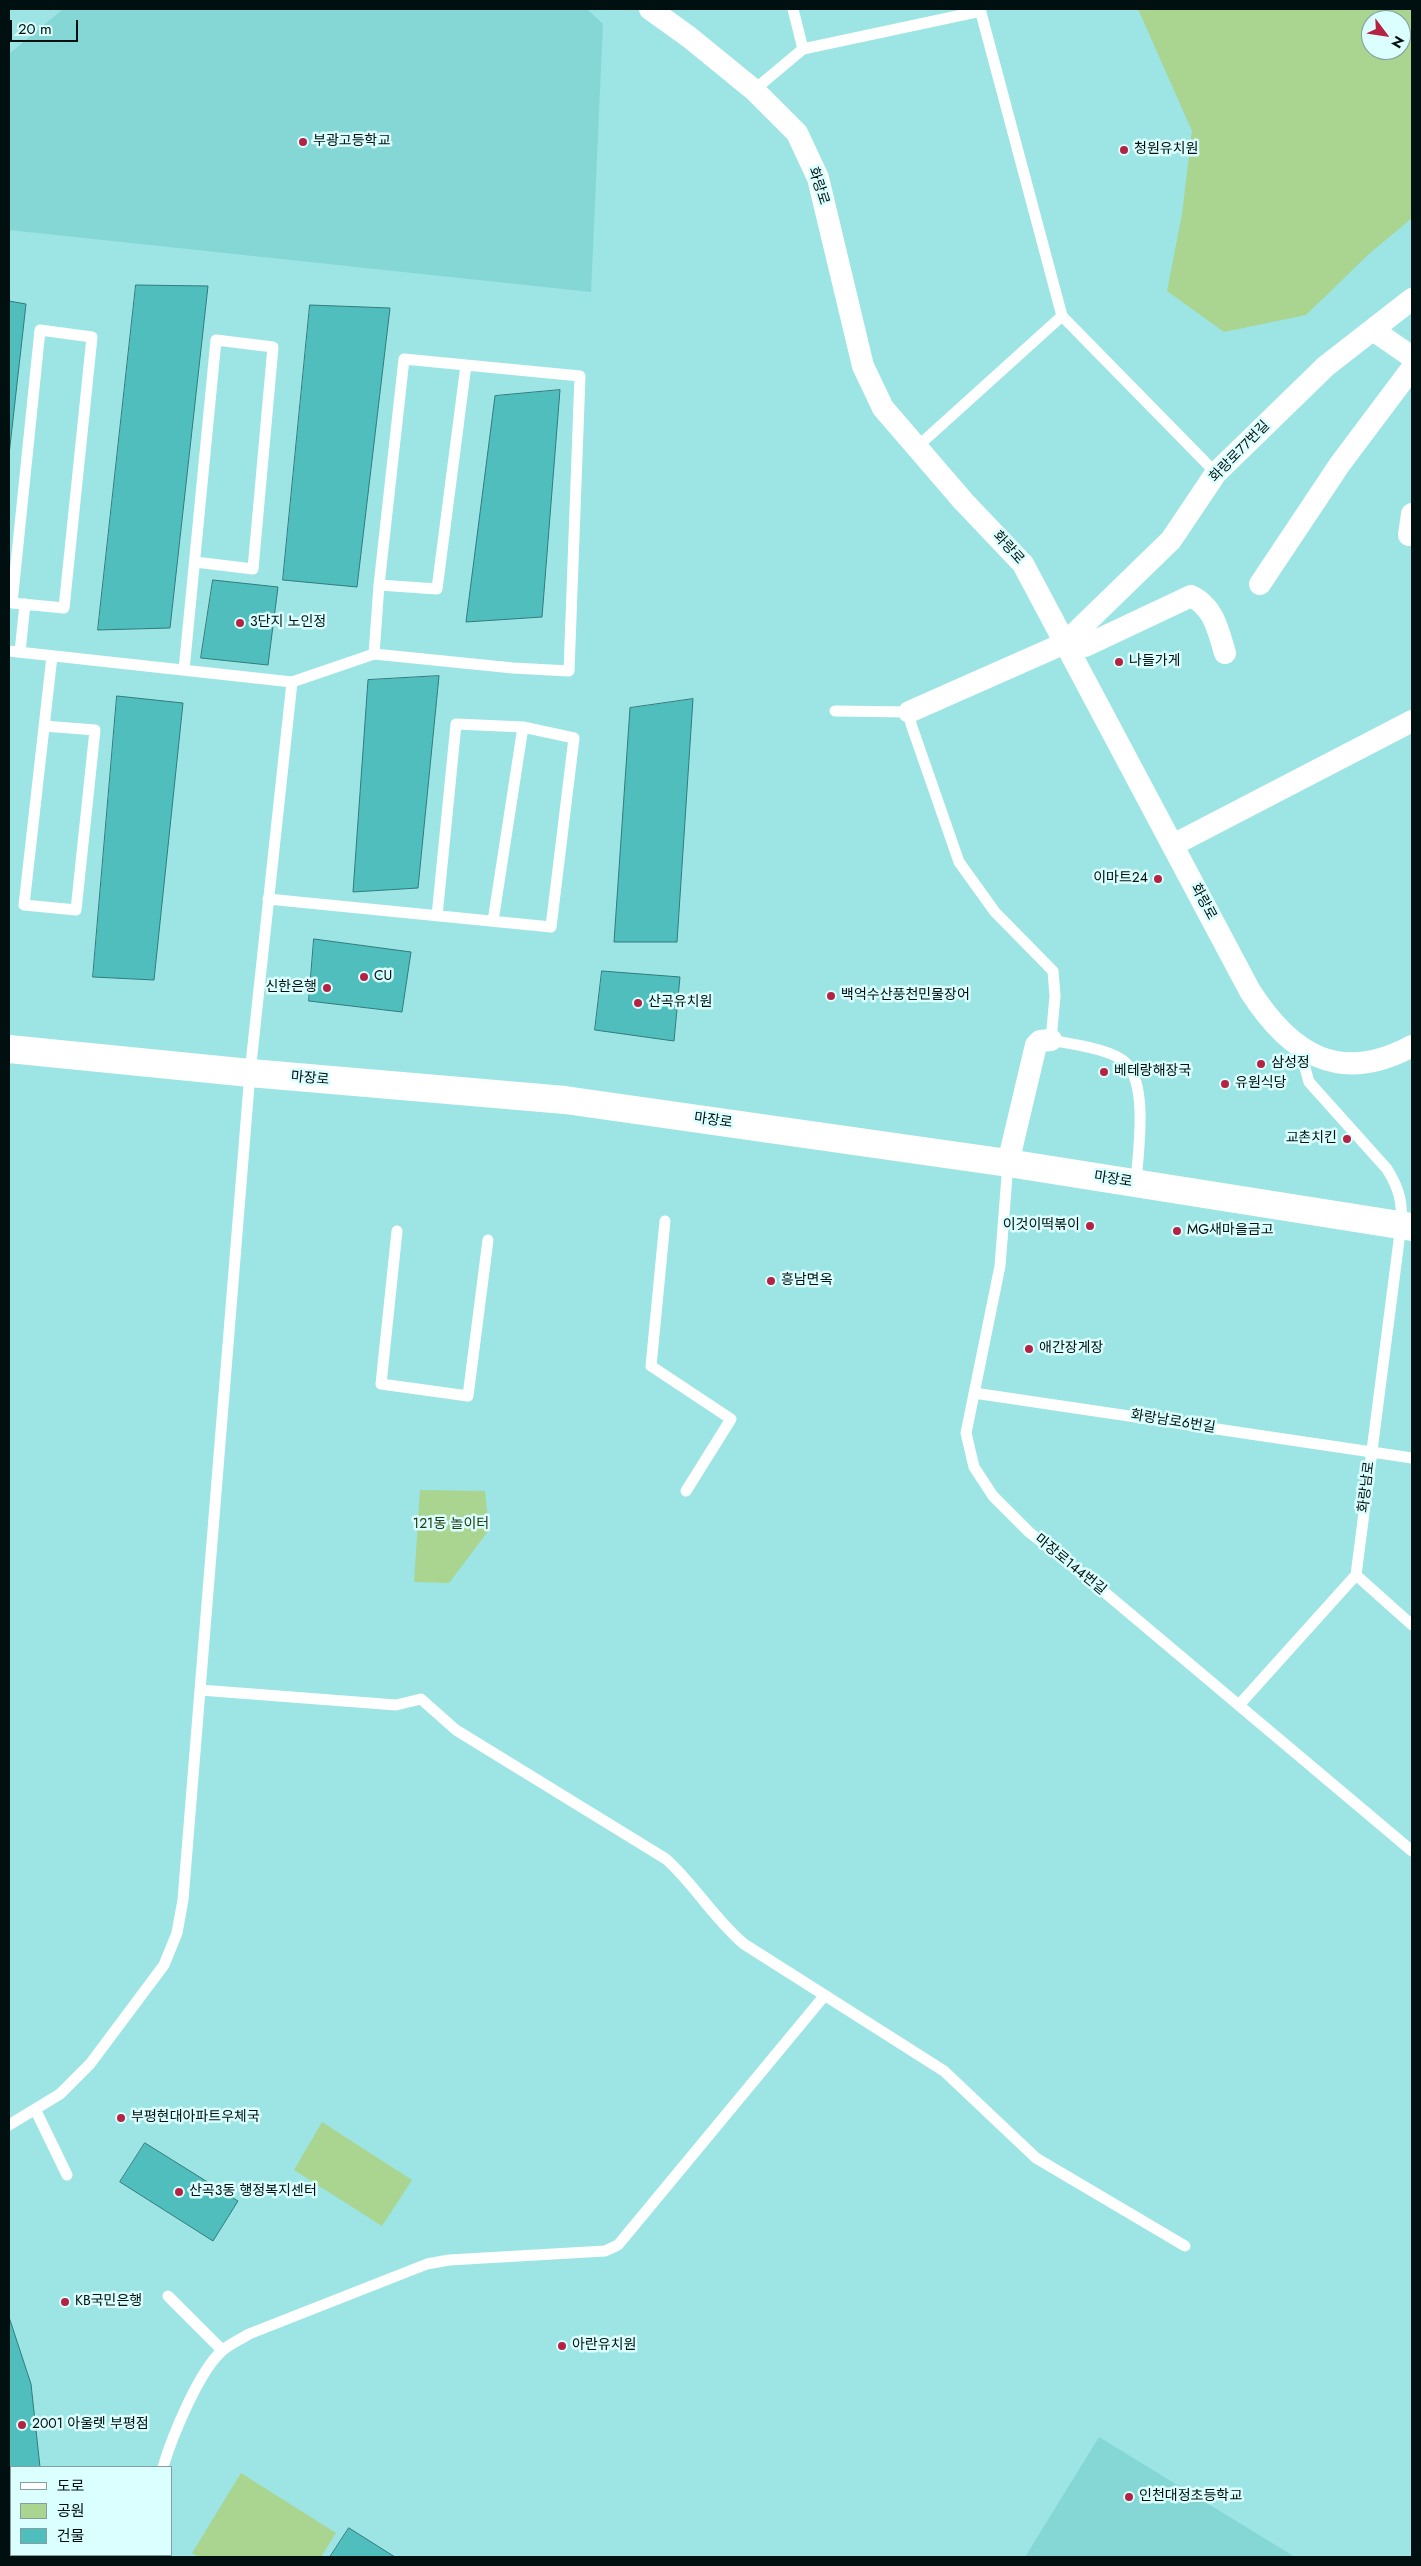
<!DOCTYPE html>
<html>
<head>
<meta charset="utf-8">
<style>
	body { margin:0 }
	#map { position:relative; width:1421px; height:2566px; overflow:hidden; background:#9ce5e4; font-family:Jost,"Noto Sans KR",sans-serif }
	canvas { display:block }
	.frame { position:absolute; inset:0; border:10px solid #001010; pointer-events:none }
	.legend { position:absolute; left:10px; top:2466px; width:162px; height:90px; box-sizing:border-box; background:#dbfefe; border:1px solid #839f9f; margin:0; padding:6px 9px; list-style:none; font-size:15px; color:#001010 }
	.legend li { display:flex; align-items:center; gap:10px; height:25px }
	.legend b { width:25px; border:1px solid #839f9f }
	.north { position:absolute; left:1361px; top:10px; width:50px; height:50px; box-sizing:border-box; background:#dbfefe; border:1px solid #839f9f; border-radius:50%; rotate:121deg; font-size:14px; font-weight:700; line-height:20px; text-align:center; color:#001010 }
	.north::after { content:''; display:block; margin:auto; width:18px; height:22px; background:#b52243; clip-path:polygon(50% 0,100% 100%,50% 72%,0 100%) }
	.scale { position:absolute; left:10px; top:20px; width:68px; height:22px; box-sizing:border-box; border:2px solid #001010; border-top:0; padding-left:6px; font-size:15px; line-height:18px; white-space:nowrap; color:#001010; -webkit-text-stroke:4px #dbfefe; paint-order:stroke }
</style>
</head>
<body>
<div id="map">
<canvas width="1421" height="2566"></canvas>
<div class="frame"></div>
<ul class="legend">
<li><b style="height:6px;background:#fff"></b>도로</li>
<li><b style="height:14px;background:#a9d590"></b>공원</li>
<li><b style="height:14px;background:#4fbebd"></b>건물</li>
</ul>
<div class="north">N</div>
<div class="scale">20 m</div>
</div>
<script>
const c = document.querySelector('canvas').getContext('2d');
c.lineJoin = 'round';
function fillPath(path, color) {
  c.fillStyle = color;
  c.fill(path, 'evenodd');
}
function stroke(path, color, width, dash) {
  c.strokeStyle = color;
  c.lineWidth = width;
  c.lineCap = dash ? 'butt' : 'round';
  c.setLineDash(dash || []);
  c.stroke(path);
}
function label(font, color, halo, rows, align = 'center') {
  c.font = font + ' Jost,"Noto Sans KR",sans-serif';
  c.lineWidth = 5;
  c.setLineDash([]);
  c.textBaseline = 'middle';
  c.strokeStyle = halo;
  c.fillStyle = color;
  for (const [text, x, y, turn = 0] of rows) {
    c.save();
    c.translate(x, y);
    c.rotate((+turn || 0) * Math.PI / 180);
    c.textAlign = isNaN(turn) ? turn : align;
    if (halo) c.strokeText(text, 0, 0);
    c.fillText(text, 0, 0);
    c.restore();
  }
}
const built = new Path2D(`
	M63,9H587L603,24L591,292L9,230V54Z
	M1099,2437L1295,2557H1025Z`);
const green = new Path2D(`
	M1138,9H1412V218L1369,254L1306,315L1224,332L1167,291L1182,214L1192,131ZM1371,20H1401V50H1371Z
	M420,1490L485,1491L489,1530L449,1583L414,1582Z
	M322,2122L412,2180L382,2226L294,2170Z
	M241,2473L336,2533L321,2557H199L192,2553Z`);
const building = new Path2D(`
	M136,285L208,286L170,628L98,630Z
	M9,301L26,304L9,455Z
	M310,305L390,308L357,587L283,580Z
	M560,390L542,617L466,622L495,396Z
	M213,580L278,587L268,665L201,658Z
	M439,676L418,888L353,892L368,680Z
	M117,696L183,703L154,980L93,977Z
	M693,699L677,942H614L630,708Z
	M314,939L411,952L402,1012L309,1001Z
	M602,971L680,977L674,1041L595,1030Z
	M145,2143L238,2201L213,2241L120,2182Z
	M9,2317L31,2384L40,2467H11V2555H49V2557H9Z
	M349,2528L395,2557H330Z`);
const lane = new Path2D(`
	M980,9L1062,316L1216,473
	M803,49L981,11
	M754,90L803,49L793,9
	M40,330L92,337L64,608L12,603Z
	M917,447L1062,316
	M9,651L292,682L250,1073L183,1900L177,1933L164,1965L90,2064L60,2094L9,2125
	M20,652L25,604
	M374,654L379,585
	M184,670L216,340L273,347L253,569L195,562
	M292,682L374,654L513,668L569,671L580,376L404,359L379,585L437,589L466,365
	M835,711L909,712L911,724L959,862L995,912L1053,971L1055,996L1051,1040C1070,1044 1114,1049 1127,1064C1148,1088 1138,1152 1136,1183
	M44,726L95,730L76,910L24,905L52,656
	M268,899L551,927L574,738L523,727L456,724L437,916
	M493,921L523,727
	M1008,1163L1000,1266L966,1433L974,1467L993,1496L1029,1532L1096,1585L1412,1851
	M665,1221L651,1366L731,1419L686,1491
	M397,1231L381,1384L468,1396L488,1240
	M974,1393L1412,1458
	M1356,1575L1412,1625
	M200,1690L396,1705L421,1699L456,1730L666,1859C695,1885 714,1919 744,1944L944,2071L1036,2158L1185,2246
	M1239,1705L1356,1575L1401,1225C1403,1203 1399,1188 1387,1169L1309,1082L1299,1047
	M36,2111L67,2175
	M168,2296L222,2350
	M163,2467C172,2437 199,2370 223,2350C230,2344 241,2339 249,2334L427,2264L449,2260L605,2251L618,2245L825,1995
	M156,2555V2557`);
const street = new Path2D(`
	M650,9L689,37L754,90L797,133L818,178L863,366L883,408L964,502L1023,564L1250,991C1291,1055 1340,1085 1412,1046
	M1373,330L1412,357
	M1409,535L1412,514
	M1260,584L1340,464L1412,368
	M1065,643L1171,540L1216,473L1326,366L1412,299
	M909,712L1065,643L1085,646L1191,596C1214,607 1218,630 1225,653
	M1173,845L1412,721
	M1008,1163L1036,1045L1040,1041L1051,1040`);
const secondary = new Path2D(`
	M9,1049L250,1073L565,1100L1008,1163L1412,1227`);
const markers = [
	[303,142,5,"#b52243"],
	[1124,150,5,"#b52243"],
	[240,623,5,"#b52243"],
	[1119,662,5,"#b52243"],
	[1158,879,5,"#b52243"],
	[364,977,5,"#b52243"],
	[327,988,5,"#b52243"],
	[831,996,5,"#b52243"],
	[638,1003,5,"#b52243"],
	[1261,1064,5,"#b52243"],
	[1104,1072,5,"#b52243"],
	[1225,1084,5,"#b52243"],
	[1347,1139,5,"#b52243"],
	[1090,1226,5,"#b52243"],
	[1177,1231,5,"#b52243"],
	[771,1281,5,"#b52243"],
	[1029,1349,5,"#b52243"],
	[121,2118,5,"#b52243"],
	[179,2192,5,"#b52243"],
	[65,2302,5,"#b52243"],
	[562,2346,5,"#b52243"],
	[22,2425,5,"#b52243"],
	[1129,2497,5,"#b52243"]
];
const poiNames = [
	["부광고등학교",313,142],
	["청원유치원",1134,150],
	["3단지 노인정",250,623],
	["나들가게",1129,662],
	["이마트24",1148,879,"right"],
	["CU",374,977],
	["신한은행",317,988,"right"],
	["백억수산풍천민물장어",841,996],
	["산곡유치원",648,1003],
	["삼성정",1271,1064],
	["베테랑해장국",1114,1072],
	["유원식당",1235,1084],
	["교촌치킨",1337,1139,"right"],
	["이것이떡볶이",1080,1226,"right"],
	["MG새마을금고",1187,1231],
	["흥남면옥",781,1281],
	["애간장게장",1039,1349],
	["부평현대아파트우체국",131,2118],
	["산곡3동 행정복지센터",189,2192],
	["KB국민은행",75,2302],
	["아란유치원",572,2346],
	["2001 아울렛 부평점",32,2425],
	["인천대정초등학교",1139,2497]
];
const streetNames = [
	["화랑로",818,186,72],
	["화랑로77번길",1240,452,-46],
	["화랑로",1008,548,48],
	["화랑로",1203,902,62],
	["마장로",310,1079,5],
	["마장로",713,1121,8],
	["마장로",1113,1180,9],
	["화랑남로6번길",1173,1422,9],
	["화랑남로",1367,1487,-83],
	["마장로144번길",1070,1565,39]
];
const parkNames = [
	["121동 놀이터",451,1525]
];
fillPath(built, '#85d7d6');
fillPath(green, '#a9d590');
fillPath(building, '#4fbebd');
stroke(building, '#327b7b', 1);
stroke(lane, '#fff', 11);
stroke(street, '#fff', 22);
stroke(secondary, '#fff', 28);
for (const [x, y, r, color] of markers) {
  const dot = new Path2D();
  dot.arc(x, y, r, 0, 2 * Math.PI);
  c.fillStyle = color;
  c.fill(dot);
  stroke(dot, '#dbfefe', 2);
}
label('14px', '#001010', '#dbfefe', poiNames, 'left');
label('14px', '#001010', '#dbfefe', streetNames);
label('14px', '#213c0e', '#dbfefe', parkNames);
</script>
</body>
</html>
